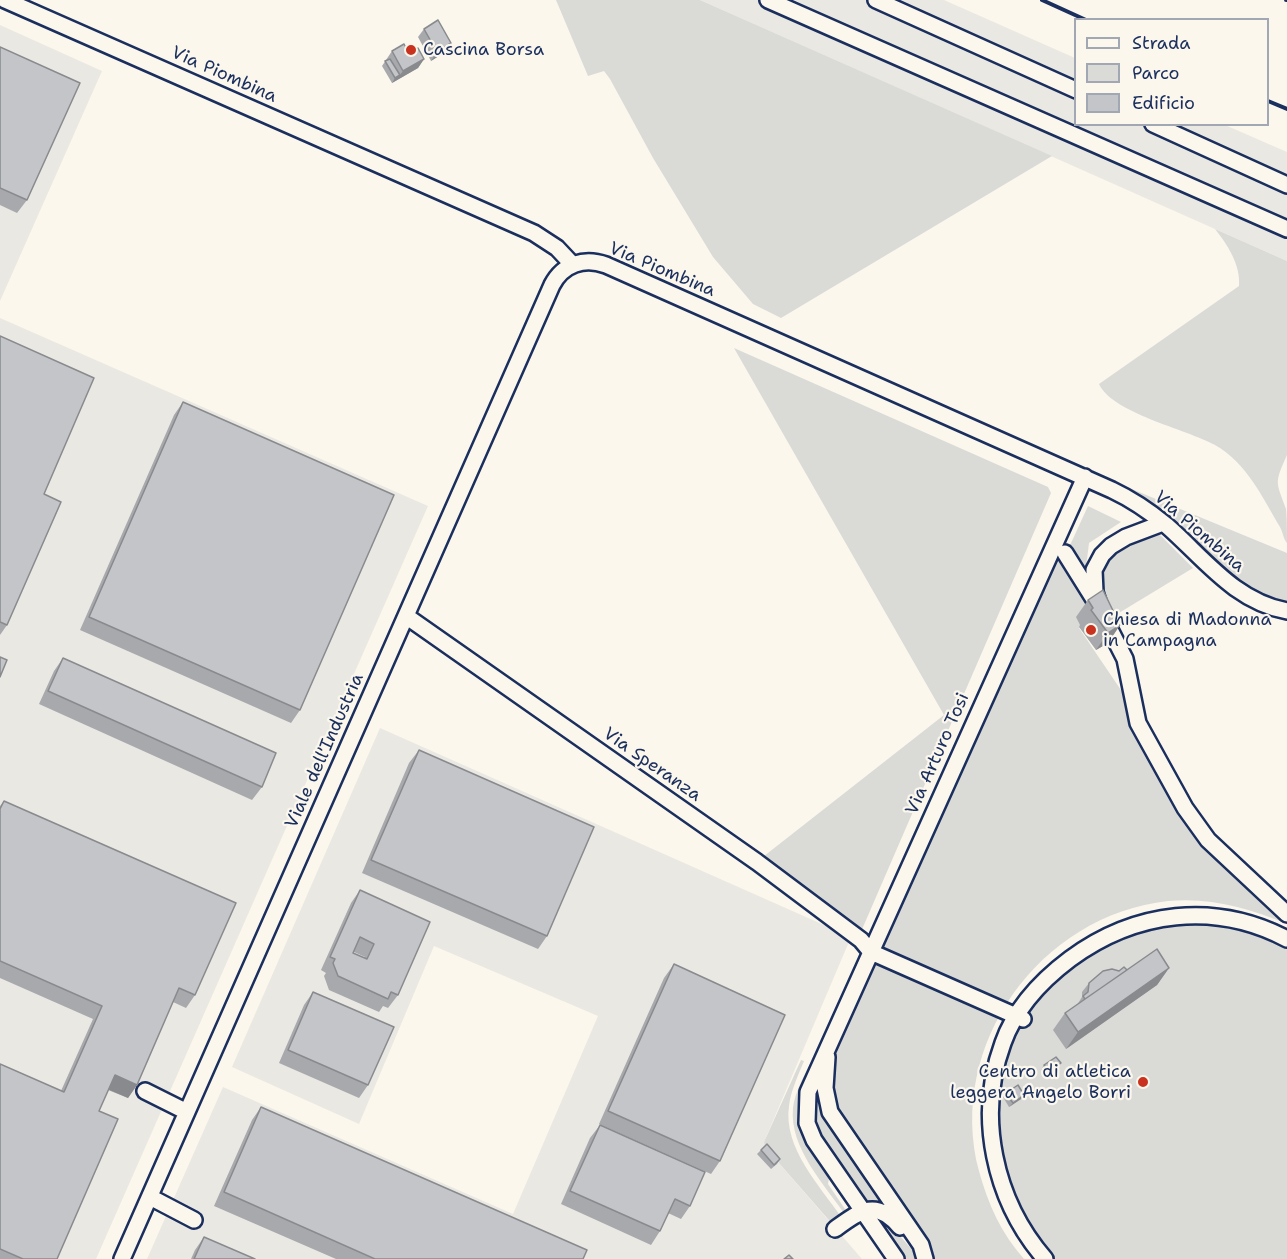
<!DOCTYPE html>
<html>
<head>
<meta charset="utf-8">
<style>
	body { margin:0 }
	#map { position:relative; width:1287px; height:1259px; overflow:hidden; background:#fbf7ec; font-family:"Shantell Sans",sans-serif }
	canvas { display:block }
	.legend { position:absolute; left:1074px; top:18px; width:195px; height:108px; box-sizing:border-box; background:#fbf7ec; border:2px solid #a1a7b3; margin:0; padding:8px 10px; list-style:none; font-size:18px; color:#1b2f5e }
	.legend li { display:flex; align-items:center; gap:12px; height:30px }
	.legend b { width:30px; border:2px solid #a1a7b3 }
</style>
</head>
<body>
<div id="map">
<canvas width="1287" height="1259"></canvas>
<ul class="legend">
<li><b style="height:8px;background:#fbf7ec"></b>Strada</li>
<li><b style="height:16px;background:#dadad7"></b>Parco</li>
<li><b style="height:16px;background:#c3c5c9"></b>Edificio</li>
</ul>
</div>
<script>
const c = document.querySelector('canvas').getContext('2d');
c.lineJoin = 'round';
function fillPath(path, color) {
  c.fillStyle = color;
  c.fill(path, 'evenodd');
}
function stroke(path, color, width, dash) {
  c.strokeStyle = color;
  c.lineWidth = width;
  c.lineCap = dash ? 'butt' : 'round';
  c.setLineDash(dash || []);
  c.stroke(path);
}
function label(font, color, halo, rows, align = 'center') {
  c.font = font + ' "Shantell Sans",sans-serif';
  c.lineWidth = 4.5;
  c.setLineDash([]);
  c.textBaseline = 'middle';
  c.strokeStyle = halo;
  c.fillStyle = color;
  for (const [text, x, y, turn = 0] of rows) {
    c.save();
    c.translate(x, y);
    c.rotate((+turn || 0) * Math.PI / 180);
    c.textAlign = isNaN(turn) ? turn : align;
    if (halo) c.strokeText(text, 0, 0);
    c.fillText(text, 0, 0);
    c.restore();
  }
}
const built = new Path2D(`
	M700,0H944L1075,58L1076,124L1225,125L1287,152V261Z
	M0,25L102,71L0,301Z
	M0,318L428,506L96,1259H0Z
	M380,728L851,937L764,1142L765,1147L862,1259H147L223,1087L513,1214L598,1016L434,946L359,1124L232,1067Z`);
const green = new Path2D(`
	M556,0H700L1052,156L781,318L753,304L713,257L653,158L610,79L604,71L588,76Z
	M1215,229L1287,261V455C1274,484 1276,481 1286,509C1287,518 1287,534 1287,543C1284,540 1283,533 1280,527C1262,497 1247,463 1215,445C1186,429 1112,413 1099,384L1239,286C1241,265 1227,244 1215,229Z
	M734,348L1048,487L1051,493L860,934L759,860L944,715Z
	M1105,478L1287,553V603C1231,588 1213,556 1172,520C1152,502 1129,490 1105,478Z
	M1088,506L1121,522L1089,543L1085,575L1066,554Z
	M1154,529L1193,568L1109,619C1101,602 1095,572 1105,556Z
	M1058,551L1091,607L1079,628L1127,699L1185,808L1287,914V924C1249,908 1210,897 1168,901C1040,915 946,1045 979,1171C988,1204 1001,1233 1024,1259H930L840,1120L831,1097L832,1060Z
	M1188,922C1228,925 1251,932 1287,949V1259H1053C962,1162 984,1005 1105,943C1130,930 1161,926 1188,922Z
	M801,1060L804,1061C798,1076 791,1090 789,1106C783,1148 820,1186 842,1218L834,1226L765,1147L764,1142Z
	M810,1064L814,1066L804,1091L830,1172L828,1184L847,1212L846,1216C825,1185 789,1148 793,1108C795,1092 803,1078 810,1064Z
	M817,1082L888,1207L864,1204C839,1168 801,1130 817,1082Z
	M875,1215C896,1226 901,1240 918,1255L919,1259H902L874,1219Z`);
const minor = new Path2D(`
	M5,0L534,233L557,248L573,265
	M768,0L1287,229
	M876,0L1076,90
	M1153,124L1287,185
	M1163,523L1126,537L1111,546L1102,555L1094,570L1095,592L1102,614L1125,659L1138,723L1185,808L1208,840L1287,914
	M1065,553L1095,601
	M406,616L757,862L861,940L871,952L1023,1019
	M827,1057L825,1088L830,1112L921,1245L925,1259
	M145,1091L187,1112
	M150,1197L194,1220
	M835,1229C860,1211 876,1198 900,1227
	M122,1259L552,285C563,264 584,257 606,265L1112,490C1131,499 1149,511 1166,525C1204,558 1234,601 1287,611
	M896,1259L814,1140L807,1123L808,1092L1085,477
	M1045,1259C994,1200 976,1116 1003,1043C1015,1009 1042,980 1070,959C1135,911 1215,901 1287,939`);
const rail = new Path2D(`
	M1042,0L1086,20
	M1286,0H1287
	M1268,101L1287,109`);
const wall = new Path2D(`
	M424,29L451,43L445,52L431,61L418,37Z
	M0,47L27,200L17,213L0,205Z
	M392,51L409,53L424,59L418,68L392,83L382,66Z
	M0,336L44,494L7,625L0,635Z
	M183,402L300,710L291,723L80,630L174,415Z
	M1088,600L1120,625L1108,643L1096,650L1079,627L1080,625L1076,617Z
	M63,658L262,787L252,800L39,704L54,671Z
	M419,750L547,936L538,949L362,873L409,763Z
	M4,801L195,995L186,1008L173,1002L137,1085L128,1098L108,1090L99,1111L57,1259H0V1064L61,1091L93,1019L0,978V806Z
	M360,890L398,995L388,1008L383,1006L379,1012L329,990L324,976L326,973L321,970L351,903ZM354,952L365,957L364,958L353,953Z
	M674,964L720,1161L711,1174L599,1124L664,978Z
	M1169,968L1157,985L1066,1049L1053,1030L1065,1013L1077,1005L1082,997V992L1089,983L1119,971Z
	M313,992L368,1085L359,1098L279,1063L304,1005Z
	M1044,1065L1058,1067L1046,1076L1041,1070Z
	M1006,1093L1024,1095L1021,1099L1009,1107L1003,1097Z
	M261,1107L583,1259H336L214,1206L252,1120Z
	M600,1125L690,1206L681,1219L668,1213L660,1231L651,1245L561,1204L590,1138Z
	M761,1150L780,1159L777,1164L771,1169L757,1154Z
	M204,1237L255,1259H191L195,1250Z`);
const shadedWall = new Path2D(`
	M451,43L445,52L431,61L437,52Z
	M424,59L418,68L392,83L395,78L400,75L403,71Z
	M1120,625L1108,643L1096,650L1108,633Z
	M1169,968L1157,985L1066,1049L1078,1032Z
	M1061,1063L1058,1067L1046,1076L1049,1071Z
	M115,1075L137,1085L128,1098L105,1088Z
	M1024,1095L1021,1099L1009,1107L1013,1103Z`);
const building = new Path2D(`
	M438,20L451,43L437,52L424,29Z
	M404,44L409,53L418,48L424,59L403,71L392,51Z
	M0,47L80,83L27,200L0,188Z
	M390,59L400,75L395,78L385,61Z
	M0,336L94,378L44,494L61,502L7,625L0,622Z
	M183,402L394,495L300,710L89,617Z
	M1103,590L1120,625L1108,633L1091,610L1093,608L1088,600Z
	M0,657L7,660L0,677Z
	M63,658L276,753L262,787L48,691Z
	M419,750L594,827L547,936L371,860Z
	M4,801L236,903L195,995L179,988L137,1085L115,1075L99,1111L118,1119L57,1259H23L0,1249V1064L64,1092L102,1006L0,961V809Z
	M360,890L430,922L398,995L391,992L388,999L338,976L333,963L335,959L330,957ZM360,937L374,944L367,959L353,953Z
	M1157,949L1169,968L1078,1032L1065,1013Z
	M674,964L785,1015L720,1161L608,1111Z
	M1124,967L1127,970L1085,999L1083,996L1088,992L1089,983L1103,971L1112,969L1119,971Z
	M313,992L394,1027L368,1085L288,1050Z
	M1056,1057L1061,1063L1049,1071L1044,1065Z
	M1018,1085L1024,1095L1013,1103L1006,1093Z
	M261,1107L587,1250L583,1259H375L224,1192Z
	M600,1125L705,1172L690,1206L675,1199L660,1231L570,1191Z
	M767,1144L780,1159L774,1165L761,1150Z
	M204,1237L255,1259H194Z
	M789,1255L793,1259H784Z`);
const markers = [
	[411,50,6,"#c8321e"],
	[1091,630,6,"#c8321e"],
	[1143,1082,6,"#c8321e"]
];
const poiNames = [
	["Cascina Borsa",423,50],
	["Chiesa di Madonna",1103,620],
	["in Campagna",1103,641],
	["Centro di atletica",1131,1072,"right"],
	["leggera Angelo Borri",1131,1093,"right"]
];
const streetNames = [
	["Via Piombina",224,75,24],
	["Via Piombina",662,270,23],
	["Via Piombina",1199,532,41],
	["Viale dell'Industria",325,751,-66],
	["Via Arturo Tosi",938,754,-66],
	["Via Speranza",652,765,35]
];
fillPath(built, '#eae8e2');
fillPath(green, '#dadad7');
stroke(minor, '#1b2f5e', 20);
stroke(minor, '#fbf7ec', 15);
stroke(rail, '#1b2f5e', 4);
fillPath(wall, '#a8a9ad');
fillPath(shadedWall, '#888a8d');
fillPath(building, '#c3c5c9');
stroke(building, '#888a8d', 1.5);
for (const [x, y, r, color] of markers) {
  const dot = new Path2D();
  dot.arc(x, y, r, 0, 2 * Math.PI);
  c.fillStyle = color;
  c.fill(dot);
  stroke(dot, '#fbf7ec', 2);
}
label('18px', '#1b2f5e', '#fbf7ec', poiNames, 'left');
label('18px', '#1b2f5e', '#fbf7ec', streetNames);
</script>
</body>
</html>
